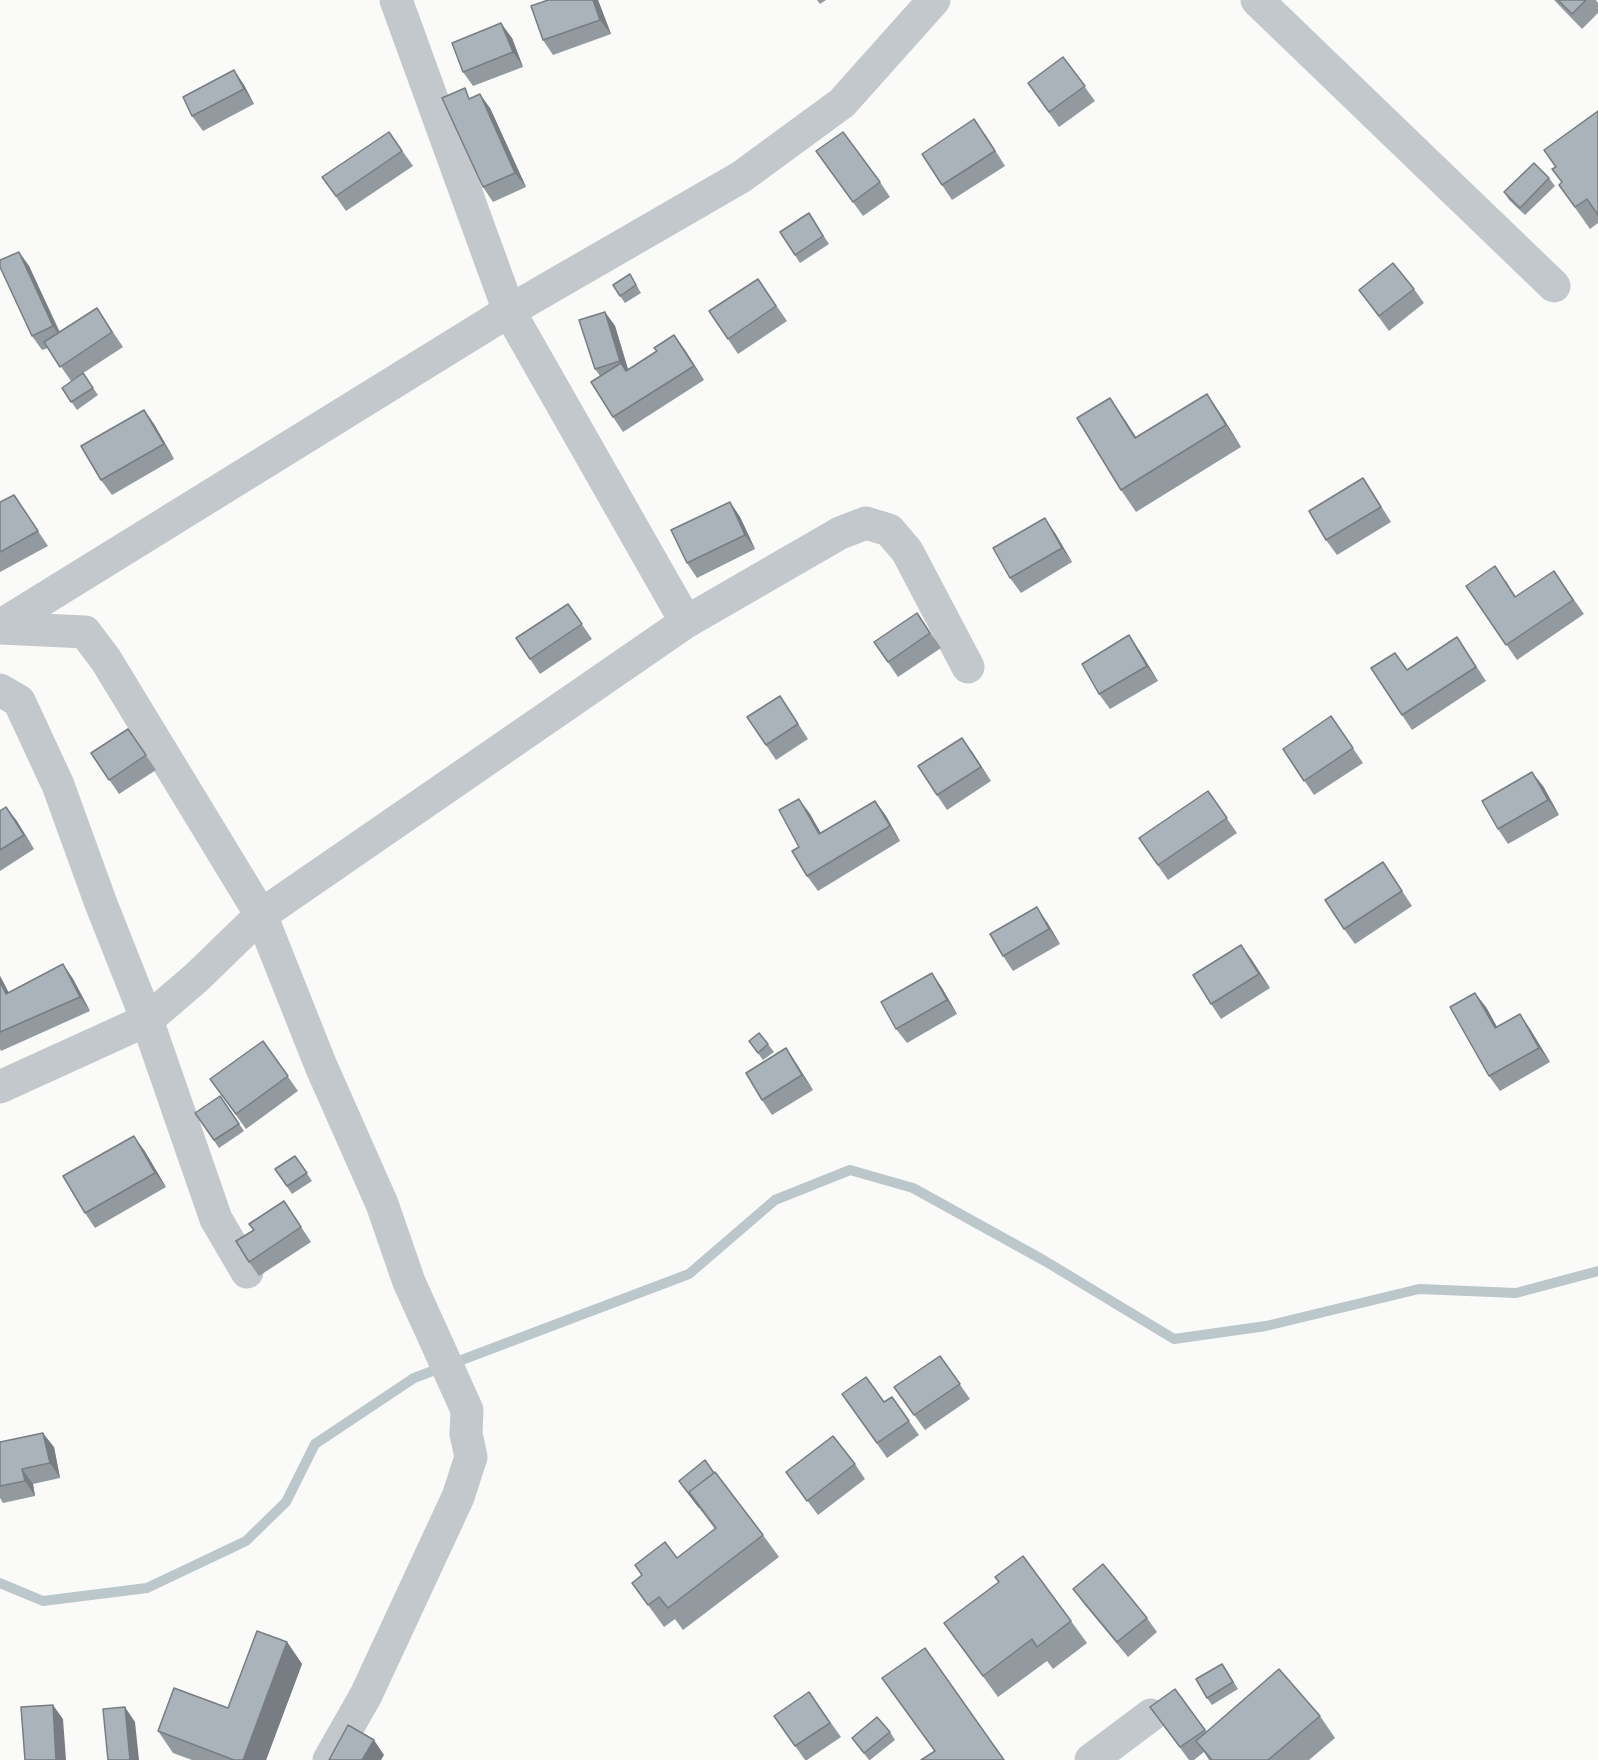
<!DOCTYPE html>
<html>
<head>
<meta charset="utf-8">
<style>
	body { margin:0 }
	canvas { display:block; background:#fafaf8 }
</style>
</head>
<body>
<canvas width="1598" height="1760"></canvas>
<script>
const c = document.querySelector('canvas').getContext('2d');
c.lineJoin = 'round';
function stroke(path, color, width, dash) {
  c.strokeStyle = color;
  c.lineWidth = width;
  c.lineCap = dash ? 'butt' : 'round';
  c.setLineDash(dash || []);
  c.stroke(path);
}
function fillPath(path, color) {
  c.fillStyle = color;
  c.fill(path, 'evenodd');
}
const stream = new Path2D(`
	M0,1583L43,1601L147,1588L246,1541L286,1502L315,1444L414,1378L689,1274L775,1200L850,1170L913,1188L1045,1261L1174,1339L1266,1326L1419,1289L1516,1293L1598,1271`);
const street = new Path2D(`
	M396,0L509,311L686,622
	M1257,0L1554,286
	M0,626L509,311L741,177L842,103L934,0
	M0,628L85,632L106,660L261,915L321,1066L382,1204L409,1282L467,1410L466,1434L471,1457L458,1497L366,1695L329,1760
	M0,690L19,701L58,785L100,901L147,1020L216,1219L247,1272
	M0,1087L147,1020L196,978L261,915L686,622L840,533L866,523L889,530L907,551L968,667
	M1091,1760L1151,1715`);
const wall = new Path2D(`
	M548,0H598L611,34L553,55L543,40Z
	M817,0H826L820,4Z
	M1554,0H1596L1598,3V13L1582,29Z
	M512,38L523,67L473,86L463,72Z
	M1063,57L1095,101L1059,127L1028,83Z
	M234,70L244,85L254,104L203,131L192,116Z
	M490,108L526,187L493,202L483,187Z
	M1598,111V223L1590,229L1559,185L1562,182L1556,167Z
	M389,132L413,166L346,211L322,177Z
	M985,134L1005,166L952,200L942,185Z
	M816,151L880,182L890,197L863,216Z
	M1549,178L1555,186L1525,215L1509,200L1504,192Z
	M809,213L829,244L800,263L780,232Z
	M19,252L29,266L60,332L107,323L123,347L71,381L48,348L42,350L32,336Z
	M630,274L641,293L625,303L620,296Z
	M758,279L787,321L738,354L709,311Z
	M1414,289L1424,303L1389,331L1359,290Z
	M605,312L615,326L628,369L685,350L704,380L623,432L613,417L600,376L595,369Z
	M83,373L98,395L77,410L62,388Z
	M144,410L154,424L174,459L112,495L101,480Z
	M1222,416L1241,447L1136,512L1121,490L1125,420L1136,438Z
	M1363,478L1373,493L1391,522L1337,555L1326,540Z
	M14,495L48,546L0,572V502Z
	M730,502L740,517L755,549L697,578L687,563Z
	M1055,533L1072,562L1021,593L1010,578Z
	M1554,571L1584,614L1517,660L1466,586L1506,581L1516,597Z
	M568,604L592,639L540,674L516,638Z
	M917,613L941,648L898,677L874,642Z
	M1139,650L1158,681L1110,709L1099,694Z
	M1467,652L1486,681L1412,730L1402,715L1407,670Z
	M790,711L808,739L776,760L766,745Z
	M1331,716L1363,763L1314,795L1283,749Z
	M128,729L156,770L119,794L91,753Z
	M962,738L991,781L947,810L937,795Z
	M1543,786L1559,815L1508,844L1498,829Z
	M1208,791L1237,833L1168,880L1139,838Z
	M799,799L810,814L821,834L875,801L886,816L900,841L818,891L807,876L799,847Z
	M6,807L34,849L0,871V811Z
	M1383,862L1412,906L1355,944L1344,929Z
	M1047,922L1060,944L1013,971L1003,956Z
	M1241,945L1270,988L1221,1019L1211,1004Z
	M63,964L73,979L90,1011L1,1051L0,1049V976L9,993Z
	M932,973L942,988L957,1014L907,1043L896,1029Z
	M1486,1007L1497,1027L1520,1014L1530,1029L1550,1062L1500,1091L1489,1076Z
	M263,1041L298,1091L246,1129L210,1079Z
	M749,1041L768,1044L774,1052L763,1060Z
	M786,1048L796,1063L813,1090L772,1115L762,1100Z
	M220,1096L244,1131L219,1148L195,1113Z
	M144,1150L166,1187L95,1228L85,1213Z
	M295,1156L312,1181L292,1194L275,1169Z
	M294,1216L311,1242L259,1276L249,1262L254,1230Z
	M940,1356L970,1399L925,1430L894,1387Z
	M842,1394L884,1402L892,1397L919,1435L887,1458Z
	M0,1442L54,1447L60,1478L33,1484L35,1496L3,1503L0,1498Z
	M855,1464L865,1479L818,1515L786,1472Z
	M684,1488L763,1535L779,1557L683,1630L675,1619L664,1627L632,1583L642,1575L635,1565L677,1558L715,1529Z
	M1073,1589L1147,1618L1157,1632L1128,1657L1084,1604Z
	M1071,1621L1087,1643L1053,1669L1047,1661L998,1697L944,1623Z
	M287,1642L302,1664L266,1760H192L173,1753L158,1731L228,1708Z
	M1227,1671L1238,1689L1212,1705L1207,1698Z
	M1175,1689L1206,1731L1320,1716L1335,1738L1309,1760H1209L1204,1752L1194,1760H1189L1150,1707Z
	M809,1692L841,1737L807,1760H805L774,1716Z
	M890,1732L895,1740L870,1760H869L852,1738Z`);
const shadedWall = new Path2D(`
	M593,0H598L611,34L600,20Z
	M501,23L512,38L523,67L513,52Z
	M234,70L244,85L254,104L244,89Z
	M480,94L490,108L526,187L515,173Z
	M19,252L29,266L63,341L53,326Z
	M605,312L615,326L630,376L620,361Z
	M674,335L685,350L704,380L694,366Z
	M1207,394L1222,416L1241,447L1226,425Z
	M1110,398L1125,420L1151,460L1135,438Z
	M144,410L154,424L174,459L164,444Z
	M730,502L740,517L755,549L745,535Z
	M1045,518L1055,533L1072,562L1062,548Z
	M1129,635L1139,650L1158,681L1147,666Z
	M962,738L973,753L991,781L981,767Z
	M1532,772L1543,786L1559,815L1548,800Z
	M799,799L810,814L830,849L819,834Z
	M875,801L886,816L900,841L890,826Z
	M6,807L17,821L34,849L24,835Z
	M1037,907L1047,922L1060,944L1049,929Z
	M1241,945L1252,960L1270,988L1259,974Z
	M63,964L73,979L90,1011L80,997Z
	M932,973L942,988L957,1014L947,1000Z
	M0,976L17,1009L6,994L0,981Z
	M1475,993L1486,1007L1506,1043L1495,1028Z
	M1520,1014L1530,1029L1550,1062L1539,1048Z
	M786,1048L796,1063L813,1090L802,1075Z
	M134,1136L144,1150L166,1187L155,1173Z
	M43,1433L54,1447L60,1478L50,1463Z
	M22,1469L33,1484L35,1496L25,1481Z
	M287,1642L302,1664L266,1760H243Z
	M53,1705L63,1719L66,1760H56Z
	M125,1707L135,1722L139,1760H130Z
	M374,1740L384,1755L381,1760H362Z`);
const building = new Path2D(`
	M548,0H593L600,20L543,40L531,6Z
	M1558,0H1586L1572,14Z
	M501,23L513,52L463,72L452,43Z
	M1063,57L1085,86L1049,112L1028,83Z
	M234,70L244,89L192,116L183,97Z
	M465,88L469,99L480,94L515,173L483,187L442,98Z
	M1598,111V215L1587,199L1575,207L1559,185L1562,182L1552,169L1556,167L1544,150Z
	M974,119L995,151L942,185L922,154Z
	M389,132L402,151L336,196L322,177Z
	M843,132L880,182L853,202L816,151Z
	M1534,163L1549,178L1520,208L1504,192Z
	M809,213L823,236L795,255L780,232Z
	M19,252L53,326L32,336L0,267V260Z
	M1393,263L1414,289L1379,316L1359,290Z
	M630,274L636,285L620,296L613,285Z
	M758,279L776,306L728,339L709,311Z
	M97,308L112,332L60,367L44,342Z
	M605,312L620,361L595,369L579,320Z
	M674,335L694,366L613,417L591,382L621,363L626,371L657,351L654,348Z
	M83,373L93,388L71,402L62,388Z
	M1207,394L1226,425L1121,490L1077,418L1110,398L1135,438Z
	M144,410L164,444L101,480L81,446Z
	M1363,478L1381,507L1326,540L1309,511Z
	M14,495L38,531L0,552V502Z
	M730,502L745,535L687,563L671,530Z
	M1045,518L1062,548L1010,578L993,548Z
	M1495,566L1515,597L1554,571L1573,600L1506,645L1466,586Z
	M568,604L582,624L530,659L516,638Z
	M917,613L930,633L888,662L874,642Z
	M1129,635L1147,666L1099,694L1082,664Z
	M1457,637L1476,667L1402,715L1371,668L1395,653L1407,670Z
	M780,696L798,724L766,745L747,717Z
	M1331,716L1353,748L1304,781L1283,749Z
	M128,729L146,755L109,780L91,753Z
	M962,738L981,767L937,795L918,766Z
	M1532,772L1548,800L1498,829L1482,801Z
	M1208,791L1227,818L1158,865L1139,838Z
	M799,799L819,834L875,801L890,826L807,876L792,851L799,847L779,810Z
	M6,807L24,835L0,850V811Z
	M1383,862L1402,891L1344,929L1325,900Z
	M1037,907L1049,929L1003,956L990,934Z
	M1241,945L1259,974L1211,1004L1193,975Z
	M63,964L80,997L0,1032V981L6,994Z
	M932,973L947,1000L896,1029L881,1002Z
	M1475,993L1495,1028L1520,1014L1539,1048L1489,1076L1450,1007Z
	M759,1033L768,1044L758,1053L749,1041Z
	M263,1041L288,1076L236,1114L210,1079Z
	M786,1048L802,1075L762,1100L746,1073Z
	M220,1096L239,1124L214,1140L195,1113Z
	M134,1136L155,1173L85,1213L63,1176Z
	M295,1156L307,1173L287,1186L275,1169Z
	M284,1201L301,1227L249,1262L236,1241L254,1230L249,1224Z
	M940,1356L960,1384L914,1415L894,1387Z
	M866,1377L884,1402L892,1397L909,1421L877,1443L842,1394Z
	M43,1433L50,1463L22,1469L25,1481L0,1486V1442Z
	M833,1436L855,1464L807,1501L786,1472Z
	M705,1460L714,1473L689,1492L699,1507L679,1481Z
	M715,1472L763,1535L668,1608L659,1597L648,1605L632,1583L642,1575L635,1565L665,1542L677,1558L716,1528L689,1492Z
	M1023,1556L1071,1621L1037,1647L1032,1639L983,1676L944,1623L999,1582L995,1577Z
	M1103,1564L1147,1618L1117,1642L1073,1589Z
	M257,1631L287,1642L243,1760H234L158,1731L174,1688L228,1708Z
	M925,1648L1004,1760H921L935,1751L882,1678Z
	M1222,1664L1233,1682L1207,1698L1196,1679Z
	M1279,1669L1320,1716L1268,1760H1212L1196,1741Z
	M1175,1689L1205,1730L1180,1747L1150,1707Z
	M809,1692L830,1723L795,1746L774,1716Z
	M53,1705L56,1760H25L21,1707Z
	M125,1707L130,1760H108L103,1709Z
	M877,1717L890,1732L864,1753L852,1738Z
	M348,1725L374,1740L362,1760H329Z`);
stroke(stream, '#bbc7cb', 10);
stroke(street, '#c3c8cc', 33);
fillPath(wall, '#929a9f');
fillPath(shadedWall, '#777d82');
fillPath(building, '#aab3b9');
stroke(building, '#777d82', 1.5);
</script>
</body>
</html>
